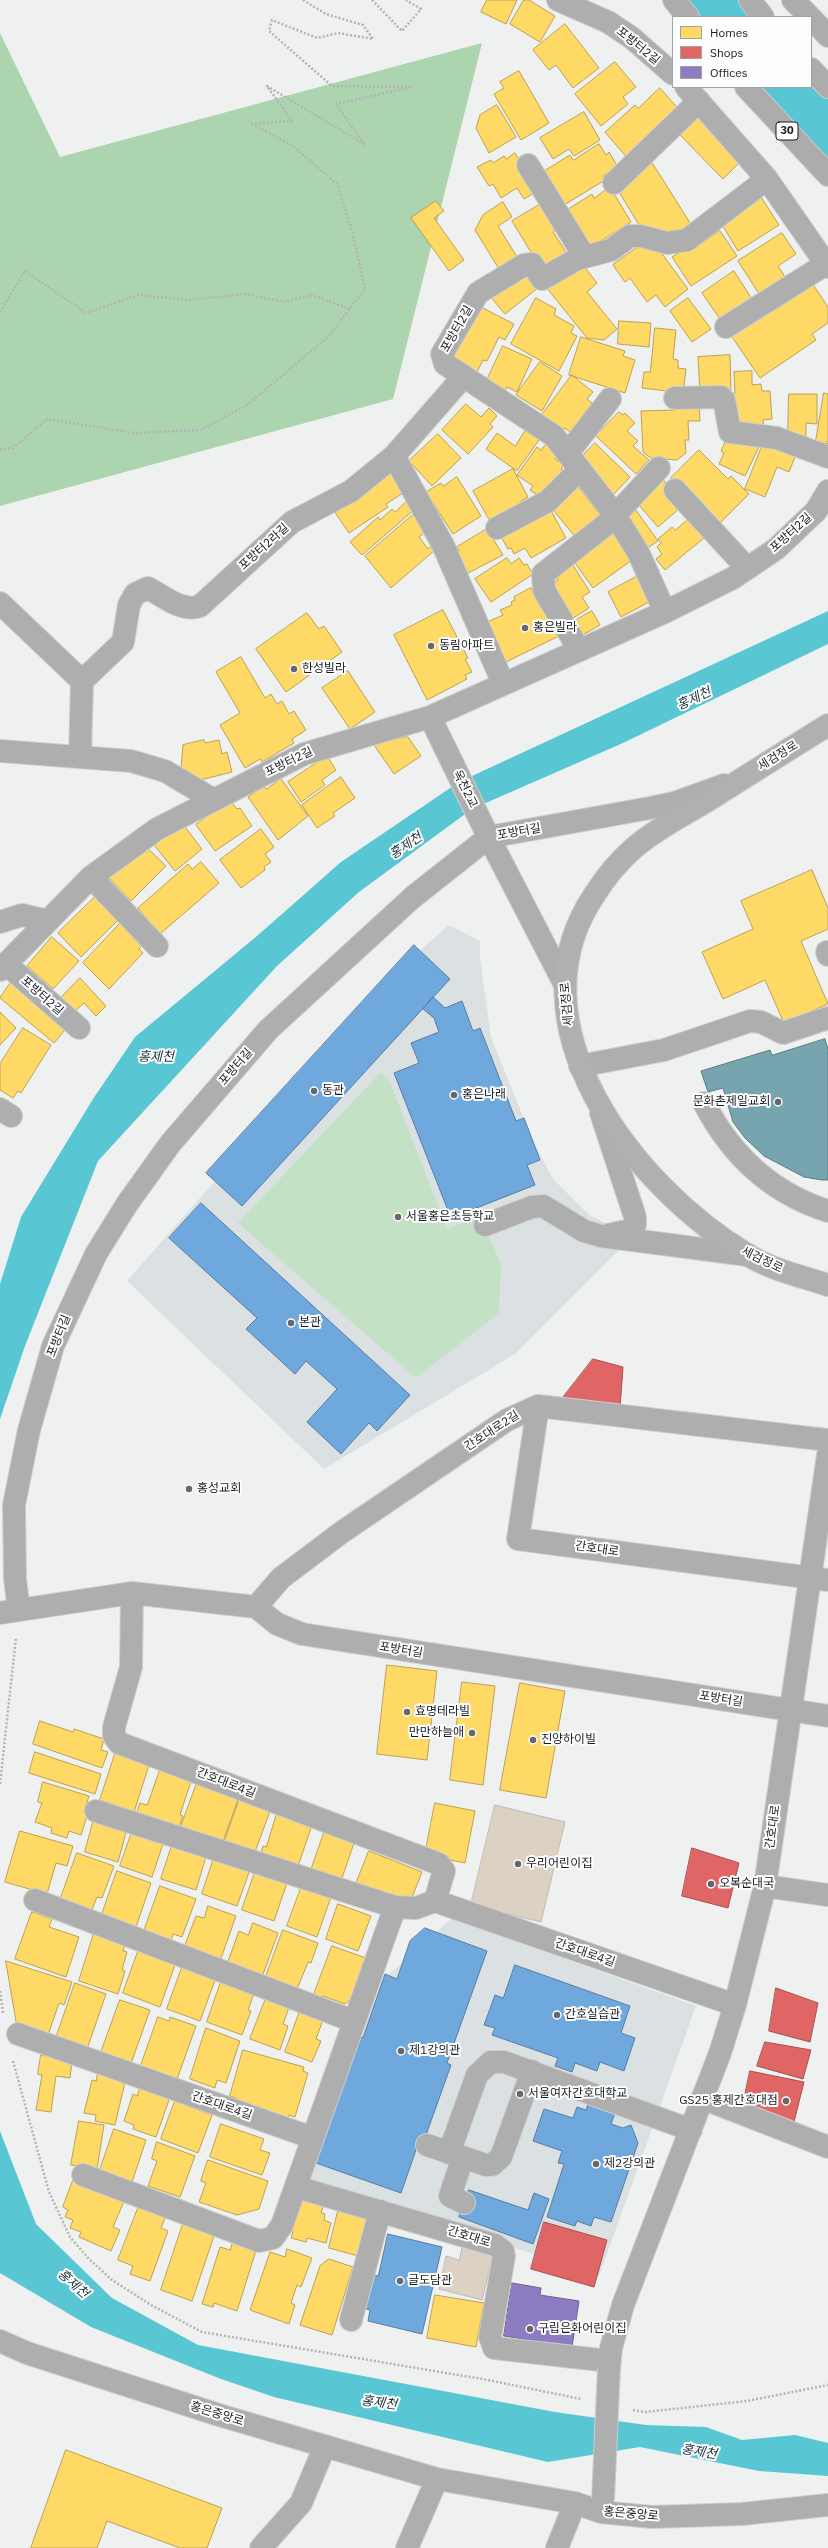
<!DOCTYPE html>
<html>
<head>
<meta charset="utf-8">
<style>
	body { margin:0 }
	#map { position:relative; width:828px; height:2548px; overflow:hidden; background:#eff0f0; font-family:"IBM Plex Sans",sans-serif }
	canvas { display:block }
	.legend { position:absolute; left:672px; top:16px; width:140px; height:72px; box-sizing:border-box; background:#fcfdff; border:1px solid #a3a3a5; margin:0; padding:5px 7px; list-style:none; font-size:12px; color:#1d1d1e }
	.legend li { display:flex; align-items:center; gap:8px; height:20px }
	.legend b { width:20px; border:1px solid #a3a3a5 }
</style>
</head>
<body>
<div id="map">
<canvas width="828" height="2548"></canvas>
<ul class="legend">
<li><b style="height:11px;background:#ffd966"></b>Homes</li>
<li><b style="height:11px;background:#e06666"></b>Shops</li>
<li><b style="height:11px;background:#8e7cc3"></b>Offices</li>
</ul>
</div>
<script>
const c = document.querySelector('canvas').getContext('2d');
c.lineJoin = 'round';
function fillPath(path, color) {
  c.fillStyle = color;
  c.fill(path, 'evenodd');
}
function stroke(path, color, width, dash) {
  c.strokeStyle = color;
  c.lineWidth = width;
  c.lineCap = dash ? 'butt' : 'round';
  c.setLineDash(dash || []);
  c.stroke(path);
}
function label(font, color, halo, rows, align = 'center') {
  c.font = font + ' "IBM Plex Sans","Noto Sans KR",sans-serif';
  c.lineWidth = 4;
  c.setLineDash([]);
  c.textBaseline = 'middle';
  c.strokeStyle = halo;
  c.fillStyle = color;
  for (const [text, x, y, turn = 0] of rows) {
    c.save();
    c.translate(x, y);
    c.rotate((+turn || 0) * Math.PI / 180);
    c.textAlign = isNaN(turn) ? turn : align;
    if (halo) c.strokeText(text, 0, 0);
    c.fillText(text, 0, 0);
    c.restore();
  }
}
const built = new Path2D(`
	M449,925L480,941V958L491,1037L532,1139L553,1179L589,1215L611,1226L621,1248L515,1354L324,1469L127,1281L411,958Z
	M452,1918L696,2006L599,2276L303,2178L382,1981Z`);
const green = new Path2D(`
	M381,1072L389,1080L447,1229L481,1216L501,1265L499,1313L416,1378L238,1223Z`);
const forest = new Path2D(`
	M0,33L60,157L482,43L393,399L0,506Z`);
const water = new Path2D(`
	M667,0H715L732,17H685Z
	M757,87H802L828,119V170Z
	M828,611V644L623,743L472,809L359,892L277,966L98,1161L25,1346L0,1419V1284L21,1217L93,1099L135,1037L257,936L341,862L459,782Z
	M0,2131L36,2224L112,2298L198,2345L555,2412L646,2425L706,2427L742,2440L795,2435L828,2443V2476L759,2471L640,2447L548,2462L274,2397L221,2379L91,2327L0,2273Z`);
const homes = new Path2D(`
	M487,0H517L506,24L481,12Z
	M524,0H529L555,16L540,42L510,24Z
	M565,24L599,68L573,88L556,65L549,70L533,50Z
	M615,62L636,87L623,97L628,104L601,126L575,94Z
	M519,71L549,123L521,140L494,94L504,88L500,82Z
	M660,88L682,113L628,159L605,132L635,105L638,108Z
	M497,105L516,137L489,153L476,128L480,115Z
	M584,112L600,140L574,156L569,149L553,159L540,138Z
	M699,117L742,160L723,179L680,135Z
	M599,144L606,155L609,152L618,167L603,176L605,180L564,205L544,171L570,155L573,160Z
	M515,153L538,191L524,199L517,188L501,198L493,184L489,186L477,167L491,160L493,163L504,156L506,159Z
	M651,161L692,226L671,239L644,233L616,187Z
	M610,187L631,222L585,251L562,213L592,194L594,198Z
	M759,194L779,225L738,251L721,223Z
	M436,201L444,211L434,218L464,260L449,271L411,218Z
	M546,201L561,226L553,232L570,258L540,267L512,221Z
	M503,202L512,217L498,226L517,257L499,269L475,230L483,215Z
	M720,231L737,256L691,286L672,257L686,248L689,251Z
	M782,233L796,254L778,266L789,283L763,300L738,261Z
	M645,242L651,250L657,247L688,289L665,307L656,295L647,302L630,278L625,282L613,265Z
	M579,260L597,283L587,292L617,329L604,340L587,338L546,287Z
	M734,271L755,304L724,325L702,293Z
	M527,272L539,287L505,314L489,295Z
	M810,280L828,307V323L812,334L816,340L760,378L726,328Z
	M536,298L556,309L554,315L574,326L571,333L577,336L559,371L511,344Z
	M688,298L711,329L692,342L670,311Z
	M479,306L514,324L505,340L499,337L487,361L483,360L477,372L448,357Z
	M619,321L651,323L649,347L618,344Z
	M655,328L676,330L673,359L678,360V368L686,369L683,393L642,388L644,372H650Z
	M581,337L625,351L623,356L635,360L625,393L569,375Z
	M503,346L532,359L517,392L507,387L505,391L486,382Z
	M730,355L731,392L700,393L698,357Z
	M540,362L562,376L542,411L516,395Z
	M752,371V385L761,384L762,391H770L772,419L763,420L764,429L732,430L730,394L735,393L734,372Z
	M572,375L593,392L587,399L592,403L570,432L565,428L562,432L541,416Z
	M824,393L828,394V444L816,441Z
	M789,394H817V424L806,423V436H788Z
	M675,402H699L700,421H688L689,440H685L686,453L677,460L651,458L643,452L641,411L675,410Z
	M466,404L481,417L489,408L497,416L490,424L493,427L468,454L442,430Z
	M619,412L623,415L625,413L635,423L627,431L638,441L633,446L649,460L636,474L596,436Z
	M527,428L541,437L517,471L486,449L497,433L515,446Z
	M438,434L461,458L432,486L409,461Z
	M734,435L759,447L745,476L719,464L724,453L721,451L728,436Z
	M765,439L797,452L789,472L777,467L765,497L745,489Z
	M547,443L561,453L555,459L564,465L561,469L564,472L556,483L552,481L540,497L530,490L533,486L517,475L537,447L541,450Z
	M595,443L630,477L612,496L579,460Z
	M699,450L728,479L731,476L749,494L718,525L671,478Z
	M513,469L528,497L521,501L524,506L491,523L473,491Z
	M391,474L403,493L386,504L388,507L349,533L334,511Z
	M457,477L481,516L453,534L426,492L441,483L443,486Z
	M663,479L681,507L658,527L637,503Z
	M577,485L602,517L576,538L550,506Z
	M407,501L415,509L362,555L350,542L378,517L380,520L392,509L395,512Z
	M633,506L658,541L644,550L620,515Z
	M549,507L566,538L531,558L525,548L514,554L511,548L508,549L500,535Z
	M414,514L428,530L419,537L428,549L432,545L436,549L391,588L365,556Z
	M689,519L704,538L665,570L656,559L662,554L657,547L661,543L658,539L672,527L675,530Z
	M610,528L632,560L593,588L570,556Z
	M487,529L503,555L468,573L456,553L459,551L457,547Z
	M507,558L511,564L519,558L524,565L527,564L533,574L491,602L475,579Z
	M569,559L590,592L582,597L589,608L570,620L548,586L558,580L552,569Z
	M638,576L651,601L621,617L608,592Z
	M531,588L539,605L542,604L563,634L506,662L487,622L503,615L500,610L512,605L511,602L515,600L514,597Z
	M443,610L468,658L465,659L472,672L465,675L467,679L427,700L394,635Z
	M592,611L600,625L581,636L573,622Z
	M307,613L319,629L324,626L342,652L286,692L256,649Z
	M241,657L265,698L271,694L277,704L282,701L289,714L294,711L306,730L292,739L294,743L262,762L260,759L245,768L220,725L240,713L216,672Z
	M348,671L375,712L350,729L322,688Z
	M408,737L421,756L394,774L372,742Z
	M204,740L205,743L219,740L222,754L227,752L232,772L200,780L181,768L183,745Z
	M327,756L336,770L322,780L325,785L301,802L288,782Z
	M341,777L355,798L333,813L335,816L317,828L302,805Z
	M281,779L308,816L278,840L248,797L264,786L266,789Z
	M230,800L237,809L240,808L252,826L215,851L196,825Z
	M182,823L202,849L175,871L154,845Z
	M261,829L274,847L265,854L271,862L264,867L265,870L241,888L220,860Z
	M143,844L166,866L131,901L109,878Z
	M201,862L219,883L160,934L138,908L188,864L192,869Z
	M812,870L828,908V929L801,941L828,1004L784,1023L765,980L723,999L702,952L753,929L741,901Z
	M98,894L120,918L81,957L58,933Z
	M124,919L146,941L139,949L143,953L109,989L83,963Z
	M52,937L79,961L53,989L27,966Z
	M14,978L69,1025L54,1043L0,998Z
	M80,978L106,1006L96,1016L84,1003L71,1015L58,1001Z
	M0,1012L16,1028L0,1045Z
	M23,1028L51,1045L21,1093L18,1091L13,1098L0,1090V1064Z
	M387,1665L437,1671L427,1760L377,1754Z
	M462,1682L495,1686L483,1785L450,1780Z
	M520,1683L565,1691L546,1798L500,1790Z
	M40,1721L73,1732L74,1729L104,1739L101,1750L108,1752L102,1768L33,1744Z
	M116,1751L150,1762L134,1812L100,1800Z
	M35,1752L101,1774L95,1794L29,1773Z
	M161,1767L192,1778L180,1815L183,1816L179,1827L137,1812L140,1803L147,1805Z
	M43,1782L89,1796L84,1812L88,1813L81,1835L69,1831L67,1838L51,1833L52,1828L35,1822L42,1803L38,1802Z
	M197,1783L240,1794L221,1847L179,1832Z
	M241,1795L272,1806L253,1857L223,1846Z
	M435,1803L475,1811L465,1863L425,1855Z
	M278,1810L313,1822L296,1872L259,1859L263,1846L266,1847Z
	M95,1815L128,1825L118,1862L85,1852Z
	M134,1826L165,1838L152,1877L120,1866Z
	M325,1830L355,1840L339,1887L309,1876Z
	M20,1831L73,1846L67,1866L56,1863L47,1894L5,1882Z
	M174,1839L208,1850L196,1890L161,1879Z
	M369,1851L422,1872L409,1905L356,1884Z
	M216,1852L252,1864L237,1906L202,1894Z
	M77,1853L114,1866L102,1898L97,1897L91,1912L59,1903Z
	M257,1866L289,1877L274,1921L242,1910Z
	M117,1871L151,1883L134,1933L100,1920Z
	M304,1880L333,1891L317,1937L287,1926Z
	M160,1886L196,1899L182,1937L173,1934L170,1944L143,1934Z
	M338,1904L371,1916L358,1951L326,1939Z
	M208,1906L236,1916L219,1964L183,1950L196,1916L204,1918Z
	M32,1912L52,1919L49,1927L79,1937L66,1977L15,1959Z
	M253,1923L278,1933L261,1980L226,1967L239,1931L248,1935Z
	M283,1930L318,1943L311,1963L308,1962L295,1994L264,1982Z
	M94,1933L125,1943L123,1951L127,1952L122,1970L125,1971L118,1994L79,1981Z
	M332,1946L366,1958L351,1999L345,2004L323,1996L322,2000L313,1997Z
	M139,1949L176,1962L160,2007L123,1993Z
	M6,1961L72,1982L64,2005L59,2003L48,2035L17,2025Z
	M184,1962L217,1975L200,2021L167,2009Z
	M222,1979L255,1991L248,2010L251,2011L242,2035L207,2022Z
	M75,1983L106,1994L86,2052L55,2041Z
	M267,1996L290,2005L283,2024L288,2026L280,2050L250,2039Z
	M120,2000L150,2010L129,2069L99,2058Z
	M301,2008L324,2017L316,2039L321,2041L312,2062L285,2052Z
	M158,2017L169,2021L170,2017L196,2026L175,2085L139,2071Z
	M206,2028L240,2041L226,2083L217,2080L215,2088L190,2079Z
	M243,2050L304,2067L303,2071L308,2073L295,2117L289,2115L288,2118L235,2103L236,2098L230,2096Z
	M41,2055L72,2061L70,2078L56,2076L51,2112L36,2110L42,2075L38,2074Z
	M98,2071L126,2078L115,2125L95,2121L96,2115L84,2113L92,2080L96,2081Z
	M140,2087L170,2097L156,2137L133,2129L134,2125L124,2121L133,2094L137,2096Z
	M175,2101L212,2115L198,2153L161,2139Z
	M79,2121L104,2125L97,2169L71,2165Z
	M221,2124L264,2139L260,2150L270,2153L262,2175L210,2157Z
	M114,2129L146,2140L132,2182L100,2170Z
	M157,2142L195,2156L180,2197L148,2186L157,2161L152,2159Z
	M208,2160L268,2181L259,2209L237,2215L199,2202L206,2183L201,2181Z
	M74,2178L125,2199L113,2227L120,2230L111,2251L79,2237L81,2232L70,2228L73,2220L65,2217L68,2210L63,2207Z
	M302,2194L325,2200L321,2213L325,2214L324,2220L331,2223L326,2243L307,2238L306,2242L291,2238L293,2231L287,2229Z
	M140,2203L167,2213L161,2228L168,2231L150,2281L130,2274L133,2266L118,2260Z
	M340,2203L372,2217L362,2257L329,2248Z
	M183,2224L217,2227L192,2301L161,2290Z
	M234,2237L258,2244L237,2311L214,2303L213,2307L202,2304L220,2247L230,2250Z
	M287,2249L312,2258L301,2287L297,2285L291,2303L295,2305L289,2324L250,2310L270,2252L285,2257Z
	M329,2259L353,2267L332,2335L300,2325L320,2266Z
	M435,2295L484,2303L476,2347L427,2338Z
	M66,2450L222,2508L207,2548H180L107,2521L97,2548H31Z`);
const shops = new Path2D(`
	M593,1359L623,1367L620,1408L561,1400Z
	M692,1848L739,1863L728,1908L682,1896Z
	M776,1988L818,2003L810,2042L769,2031Z
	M765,2042L811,2050L803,2079L757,2066Z
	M750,2071L804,2082L792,2130L741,2115Z
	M544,2222L607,2240L594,2287L531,2269Z`);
const offices = new Path2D(`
	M512,2283L541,2288L540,2295L579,2301L572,2347L504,2336Z`);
const schools = new Path2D(`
	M414,945L450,979L242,1206L206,1173Z
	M433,997L445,1008L462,1001L473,1031L480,1028L516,1121L524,1118L540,1160L527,1165L535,1185L451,1218L394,1073L419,1063L411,1043L439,1032L434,1018L423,1009Z
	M201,1203L410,1395L377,1431L369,1423L341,1454L307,1422L337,1389L306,1361L295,1374L246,1329L257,1318L169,1238Z
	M425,1928L487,1951L447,2063L451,2065L421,2149L417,2147L401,2193L313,2162L357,2036L363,2038L385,1974L397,1979L410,1941Z
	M515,1965L630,2006L621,2033L635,2038L624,2071L600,2062L597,2071L575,2063L572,2072L555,2066L558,2058L492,2035L495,2028L484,2025L495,1995L503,1998Z
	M589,2101L616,2110L611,2124L623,2128L631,2125L638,2143L611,2222L594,2217L591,2226L577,2221L575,2226L547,2217L564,2164L558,2163L562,2151L533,2141L544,2109L573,2118L577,2107L586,2110Z
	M469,2190L528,2210L534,2193L549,2199L533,2244L459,2217Z
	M388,2234L442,2247L422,2334L368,2321L370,2310L358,2307L367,2273L378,2276Z`);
const public = new Path2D(`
	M825,1039L828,1050V1180H822L804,1177L764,1156L745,1138L733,1122L723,1088L708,1092L701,1071L770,1050L772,1055Z`);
const river = new Path2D(`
	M715,0L732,17
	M802,87L828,120`);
const building = new Path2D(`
	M495,1805L565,1822L541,1922L471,1905Z
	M464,2240L494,2251L482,2300L439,2289L446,2256L459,2260Z`);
const path = new Path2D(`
	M372,0L402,31L421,9L406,0
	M0,312L25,271L86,313L138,295L188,300L246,294L284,302L312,295L350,309
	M0,449L13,448L47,419L134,433L201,430L247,405L328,337L365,289L352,231L337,184L293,146L252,124L292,121L267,86L365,145L336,104L412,87L332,86L269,31L272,20L317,38L338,33L373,39L363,25L326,14L303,0
	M0,1784L16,1637
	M0,1991L3,2013
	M13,2061L49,2192L70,2237L89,2259L112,2280L151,2305L202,2332L488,2380L581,2399
	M633,2410L645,2412L747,2401L828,2385`);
const minor = new Path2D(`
	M558,0L608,22L632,38L673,74
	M686,87L767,179L828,267
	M528,165L584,256
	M614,183L699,101
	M726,327L826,264
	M675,398L721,397L724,400L730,432L777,438L828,457
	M568,453L610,399
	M394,456L443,545L503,683
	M675,490L747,568
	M497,528L548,501L580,469
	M0,603L82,681
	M665,612L638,552L613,512L554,436L445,364L442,354L478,293L524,265L532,264L542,279L577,259L611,250L630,236H641L667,243L687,240L767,179
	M579,650L544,590L543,574L608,523L659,468
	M430,717L486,832L564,983
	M0,751L131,761L165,771L214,800
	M80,756L82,681L123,642L129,605L135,594L148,588C163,596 183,613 200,606L292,522L351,491L394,456L464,376
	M91,877L157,946
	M0,922L22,915L48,921
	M827,952L828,955
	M6,964L79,1028
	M0,970L91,877L157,829L304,754L430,717L665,612L733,578L776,549L816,511L828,491
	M580,1066L664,1050L750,1021L761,1022L783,1033L828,1018
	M704,1103C731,1155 771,1193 828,1211
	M0,1109L11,1116
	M601,1113L635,1217V1225L631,1230L608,1235
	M485,1225L532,1207L543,1206L584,1231L601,1236L748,1255
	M538,1406L518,1539L828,1580
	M132,1593L131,1667L114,1727V1736L119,1743L439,1864L444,1871L435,1901
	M256,1607L281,1578L342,1532L507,1420L538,1406L828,1440
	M19,1610L15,1579L14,1505L29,1430L53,1346L96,1254L127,1204L170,1144L268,1030L413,897L489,837L650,808L674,803L724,785
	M0,1613L132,1593L256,1607L277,1624L302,1634L828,1716
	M96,1811L395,1907
	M765,1886L828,1895
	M35,1900L353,2021
	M18,2034L313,2138
	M702,2098L828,2147
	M427,2145L486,2165H492L501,2157L532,2071
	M449,2153L477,2075L491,2062H504L691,2130
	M463,2157L450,2196L464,2203
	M83,2175L259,2241L273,2238L282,2225L395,1907L416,1908L435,1901L735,2005
	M296,2187L495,2245L503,2251L504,2256L490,2337L494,2348L609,2361
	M351,2320L380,2211
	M0,2341L27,2353L219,2415L437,2479L575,2503L601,2512L652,2517L742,2514L828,2505
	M609,2368L611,2348L623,2305L720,2053L735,2005L765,1886L828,1455
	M261,2548L301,2503L325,2446
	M407,2548L437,2479
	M557,2548L575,2503`);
const major = new Path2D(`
	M828,725C789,749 750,774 710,799C686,814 657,828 635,847C620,860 605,878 595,894C506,1024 635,1188 748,1255C772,1270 801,1276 828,1285`);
const highway = new Path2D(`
	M674,0L688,17
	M750,0L763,17
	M793,0L810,17
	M811,18L828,36
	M811,69L828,87
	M746,87L828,175`);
const minorBridge = new Path2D(`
	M603,2499L609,2368`);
const markers = [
	[525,628,4,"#666768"],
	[431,646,4,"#666768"],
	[294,669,4,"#666768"],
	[314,1091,4,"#666768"],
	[454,1095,4,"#666768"],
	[778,1102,4,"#666768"],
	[398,1217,4,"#666768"],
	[291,1323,4,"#666768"],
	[189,1489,4,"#666768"],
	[407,1712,4,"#666768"],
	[472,1733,4,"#666768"],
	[533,1740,4,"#666768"],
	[518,1864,4,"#666768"],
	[711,1884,4,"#666768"],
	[557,2015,4,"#666768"],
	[401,2051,4,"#666768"],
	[520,2094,4,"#666768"],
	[786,2101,4,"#666768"],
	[596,2164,4,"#666768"],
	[400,2281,4,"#666768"],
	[530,2329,4,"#666768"]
];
const shields = [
	[787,131,22]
];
const shieldNames = [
	["30",787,131]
];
const streetNames = [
	["포방터2길",638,46,39],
	["포방터2길",457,329,-60],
	["포방터2길",791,533,-42],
	["포방터2라길",264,547,-42],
	["세검정로",778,756,-32],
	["포방터2길",289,762,-26],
	["옥천2교",465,789,64],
	["포방터길",519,832,-10],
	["포방터2길",42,996,41],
	["세검정로",567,1004,-95],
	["포방터길",236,1067,-49],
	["세검정로",762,1260,26],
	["포방터길",59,1336,-68],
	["간호대로2길",492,1431,-33],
	["간호대로",597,1549,8],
	["포방터길",401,1650,9],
	["포방터길",721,1699,9],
	["간호대로4길",226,1783,21],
	["간호대로",773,1827,-82],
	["간호대로4길",585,1953,19],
	["간호대로4길",222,2106,19],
	["간호대로",469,2237,17],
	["홍은중앙로",217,2414,17],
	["홍은중앙로",631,2514,5]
];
const poiNames = [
	["홍은빌라",533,628],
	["동림아파트",439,646],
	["한성빌라",302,669],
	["동관",322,1091],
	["홍은나래",462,1095],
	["문화촌제일교회",770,1102,"right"],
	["서울홍은초등학교",406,1217],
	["본관",299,1323],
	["홍성교회",197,1489],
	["효명테라빌",415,1712],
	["만만하늘애",464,1733,"right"],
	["진양하이빌",541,1740],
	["우리어린이집",526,1864],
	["오복순대국",719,1884],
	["간호실습관",565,2015],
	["제1강의관",409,2051],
	["서울여자간호대학교",528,2094],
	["GS25 홍제간호대점",778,2101,"right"],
	["제2강의관",604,2164],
	["글도담관",408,2281],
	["구립은화어린이집",538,2329]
];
const waterNames = [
	["홍제천",694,699,-25],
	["홍제천",406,846,-34],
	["홍제천",156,1057],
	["홍제천",73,2284,41],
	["홍제천",379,2403,7],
	["홍제천",699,2452,9]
];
fillPath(built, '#dbe0e2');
fillPath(green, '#c3e2c5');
fillPath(forest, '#acd4af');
fillPath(water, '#59c7d3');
fillPath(homes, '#ffd966');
stroke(homes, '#bba150', 1);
fillPath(shops, '#e06666');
stroke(shops, '#a65050', 1);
fillPath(offices, '#8e7cc3');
stroke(offices, '#6c6092', 1);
fillPath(schools, '#6fa8dc');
stroke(schools, '#567ea3', 1);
fillPath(public, '#76a5af');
stroke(public, '#5b7c84', 1);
stroke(river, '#59c7d3', 55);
fillPath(building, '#ddd1c3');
stroke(building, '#bbbcbb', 1);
stroke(minor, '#cdcece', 24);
stroke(major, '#cdcece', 24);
stroke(highway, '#cdcece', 24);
stroke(path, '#b4b4b4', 2.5, [2, 2]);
stroke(minor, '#aeaeae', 22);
stroke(major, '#b1b0b0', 22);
stroke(highway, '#acacac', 22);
stroke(minorBridge, '#cdcece', 24, []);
stroke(minorBridge, '#aeaeae', 22);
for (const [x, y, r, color] of markers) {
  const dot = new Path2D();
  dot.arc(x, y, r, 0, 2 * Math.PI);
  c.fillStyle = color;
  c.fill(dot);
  stroke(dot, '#fcfdff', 1.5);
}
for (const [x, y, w] of shields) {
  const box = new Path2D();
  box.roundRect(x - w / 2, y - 9, w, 18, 3);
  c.fillStyle = '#fcfdff';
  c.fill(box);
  stroke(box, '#1d1d1e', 1);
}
label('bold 11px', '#1d1d1e', null, shieldNames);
label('12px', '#1d1d1e', '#fcfdff', streetNames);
label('12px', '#1d1d1e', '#fcfdff', poiNames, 'left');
label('italic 13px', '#193134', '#fcfdff', waterNames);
</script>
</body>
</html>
